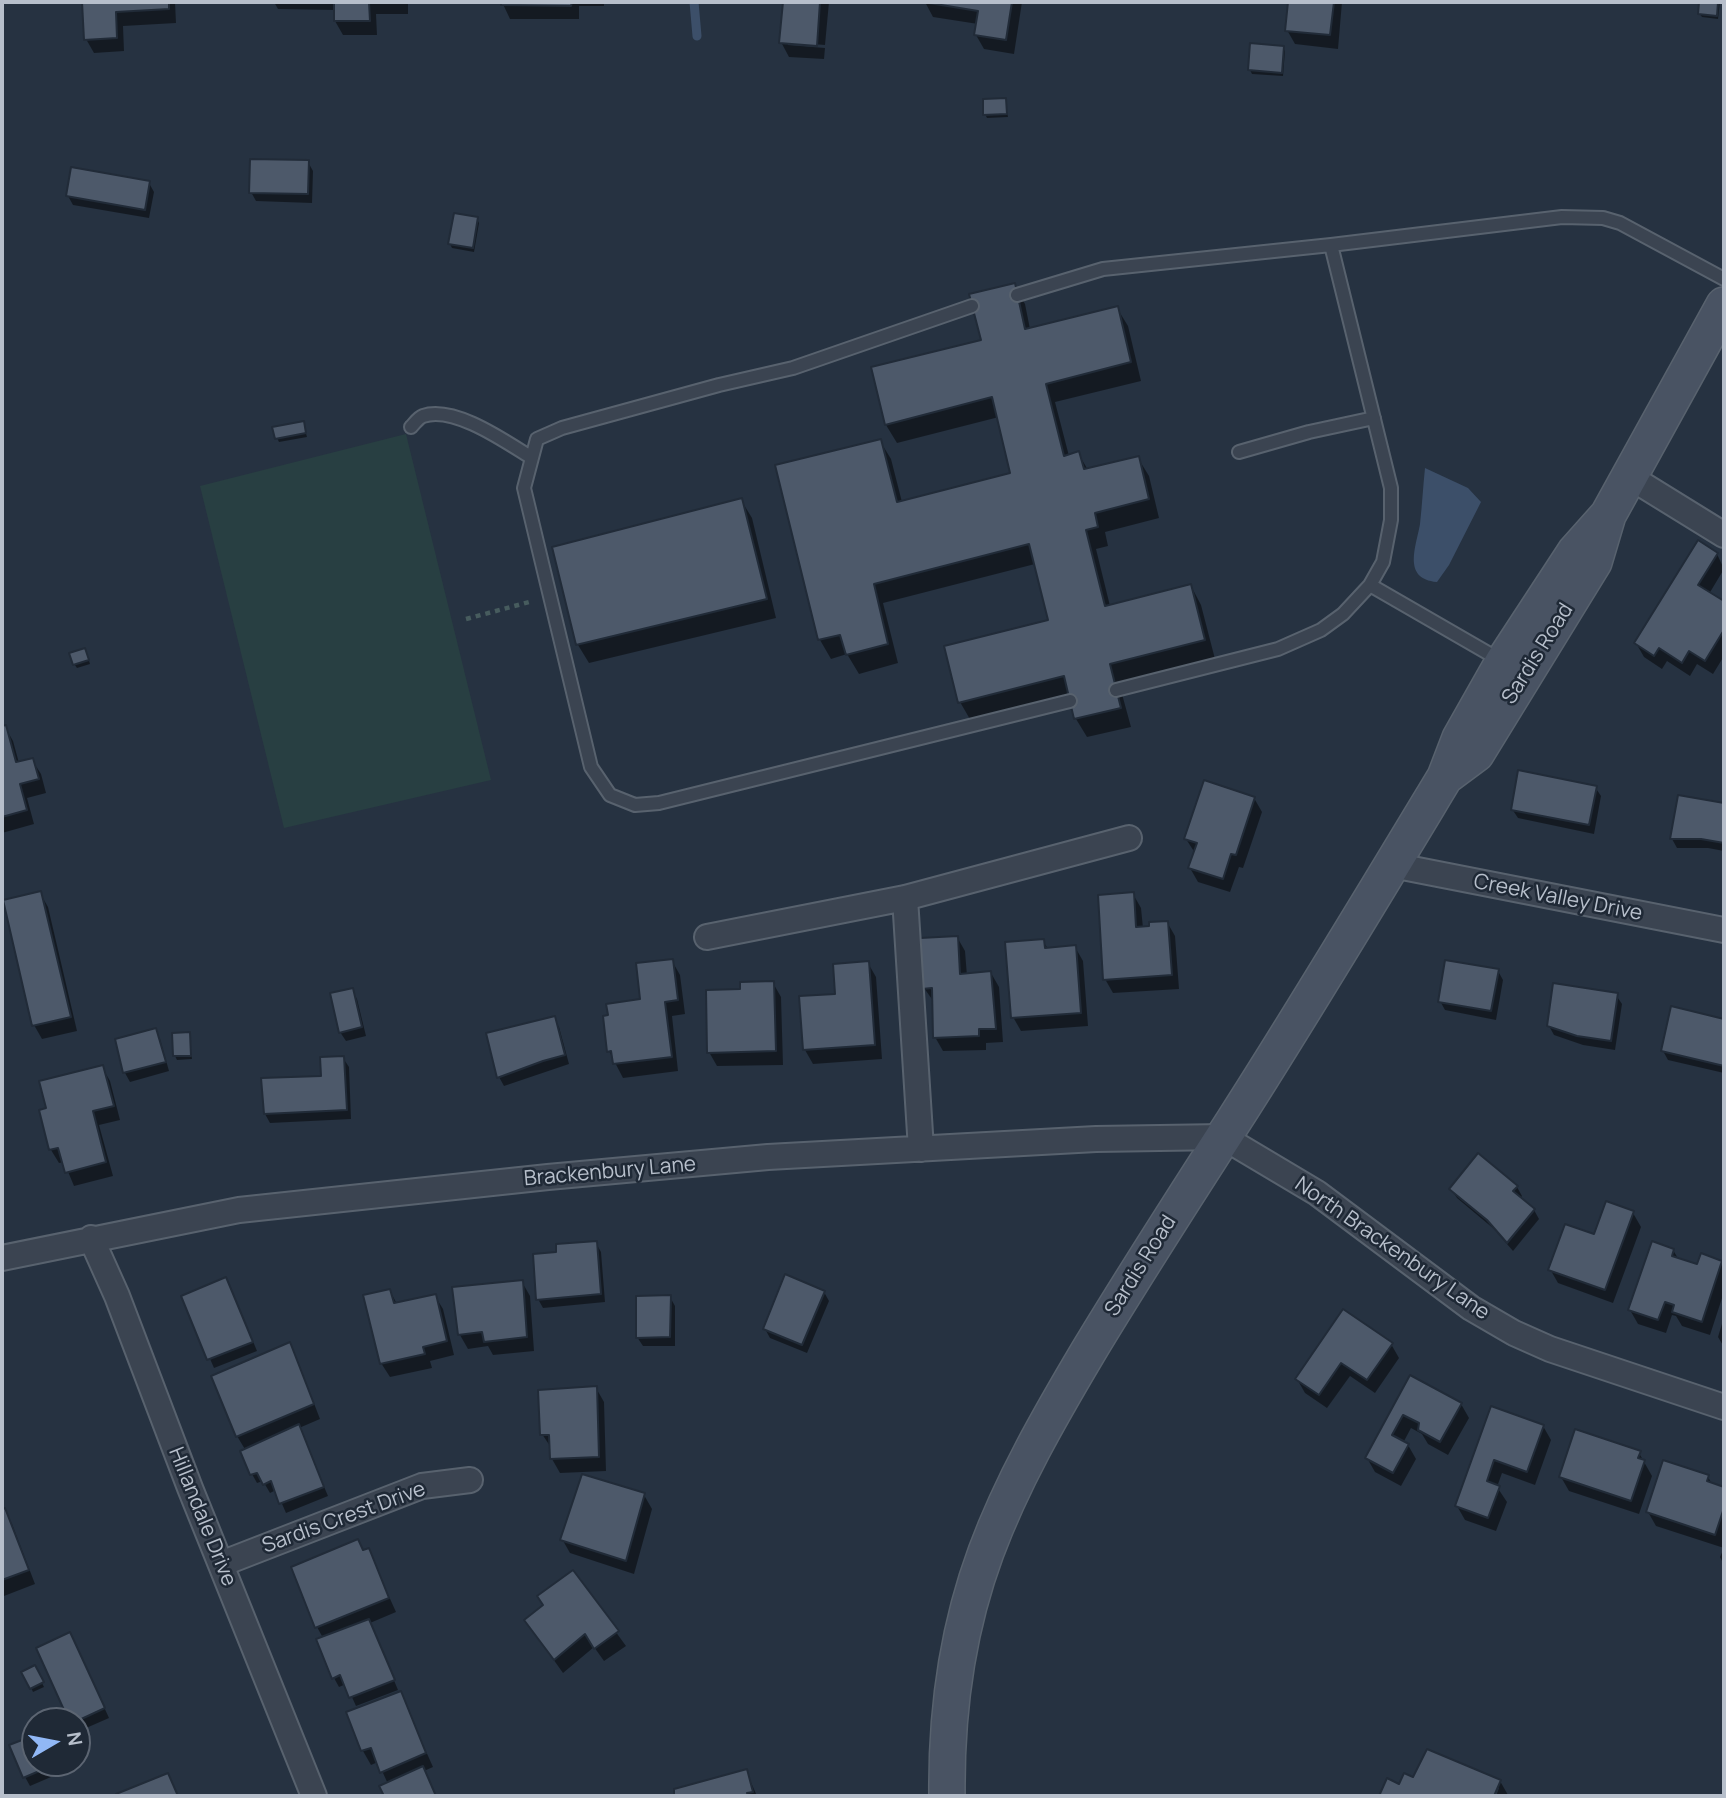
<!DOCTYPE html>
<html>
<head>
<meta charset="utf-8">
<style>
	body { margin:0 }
	#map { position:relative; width:1726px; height:1798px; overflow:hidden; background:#263241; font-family:Manrope,sans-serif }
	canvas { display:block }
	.frame { position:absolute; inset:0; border:4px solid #b7bfcb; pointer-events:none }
	.north { position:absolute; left:21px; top:1707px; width:70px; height:70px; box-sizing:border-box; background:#1f2936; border:2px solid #5c6572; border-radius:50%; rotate:80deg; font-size:19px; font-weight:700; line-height:28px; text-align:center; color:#b7bfcb }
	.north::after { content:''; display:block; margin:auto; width:24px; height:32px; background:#91b8f6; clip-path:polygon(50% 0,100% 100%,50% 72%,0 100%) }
</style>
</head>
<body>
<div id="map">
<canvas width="1726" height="1798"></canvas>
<div class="frame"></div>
<div class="north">N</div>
</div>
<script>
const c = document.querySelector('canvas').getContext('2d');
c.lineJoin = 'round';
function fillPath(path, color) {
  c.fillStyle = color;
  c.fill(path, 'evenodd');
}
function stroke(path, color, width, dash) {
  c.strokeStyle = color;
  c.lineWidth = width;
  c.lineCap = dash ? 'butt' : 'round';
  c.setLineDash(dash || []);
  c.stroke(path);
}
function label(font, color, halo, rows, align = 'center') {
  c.font = font + ' Manrope,sans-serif';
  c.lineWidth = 5;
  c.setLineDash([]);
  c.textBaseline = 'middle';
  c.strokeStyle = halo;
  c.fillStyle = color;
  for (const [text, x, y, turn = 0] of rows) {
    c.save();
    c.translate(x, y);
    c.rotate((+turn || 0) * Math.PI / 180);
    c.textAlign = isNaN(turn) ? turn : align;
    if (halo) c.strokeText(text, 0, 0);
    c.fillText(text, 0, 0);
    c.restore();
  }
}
const green = new Path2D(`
	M406,434L491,780L284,828L200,486Z`);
const water = new Path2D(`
	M1425,468L1468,488L1481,502L1449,565L1437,582C1402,579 1416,547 1420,524C1422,506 1423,487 1425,468Z`);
const shadow = new Path2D(`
	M83,2H175L176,23L123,26L124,51L94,53L86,39Z
	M274,2H408V14H376L377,35H343L335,21V10L278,9Z
	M502,2H604V6H579V19H510Z
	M784,2H829L825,45L788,42V45L825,48L824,59L789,57L781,42Z
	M925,2H1022L1014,54L984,49L976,35L978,24L933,17Z
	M1290,2H1342L1338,49L1295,44L1287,30Z
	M1701,2H1720L1718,19L1702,17L1699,13Z
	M1283,47L1285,51L1283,76L1252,74L1250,70Z
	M1005,100L1008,117L987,118L985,114Z
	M308,162L313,171L312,203L256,201L251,192Z
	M149,183L154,192L149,218L73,205L68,196Z
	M477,219L479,223L474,252L452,248L450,244Z
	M1014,285L1025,304L1030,329L1117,308L1128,326L1141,381L1055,402L1069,456L1078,453L1088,470L1138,458L1149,476L1159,518L1105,532L1108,546L1096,549L1110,606L1191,586L1201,605L1215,659L1119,683L1131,727L1087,737L1076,719L1070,696L971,721L960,702L1050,622L1035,564L883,603L898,663L859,674L847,654L831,659L820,640L777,466L880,441L891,459L902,502L1012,474L999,417L897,443L886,425L983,341Z
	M303,423L307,437L279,442L277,438Z
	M741,500L752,518L776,618L589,663L578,645L554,548Z
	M1717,554L1724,569L1709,594L1724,603V656L1713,674L1697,664L1690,676L1667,661L1662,669L1644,657L1636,643Z
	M87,654L90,664L77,668L74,664Z
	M5,727L13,741L19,763L32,760L41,774L46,793L27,798L34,824L2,833V728Z
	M1595,787L1601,796L1594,834L1518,818L1512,809Z
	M1679,797L1724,805V851L1708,848H1677L1672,839Z
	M1254,798L1262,812L1243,868L1239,867L1230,892L1198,882L1190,868L1195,853L1186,839Z
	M40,893L48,907L77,1031L42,1039L34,1025Z
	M1133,894L1141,908L1143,928L1167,922L1175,936L1179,989L1113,993L1105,979Z
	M957,937L965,951L967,976L991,973L999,987L1003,1042L986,1043V1050L943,1051L935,1037L934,1002L924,988Z
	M1043,941L1048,949L1075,947L1083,961L1088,1026L1021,1031L1013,1017Z
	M672,961L680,975L685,1014L672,1016L678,1071L623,1078L609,1051Z
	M868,963L876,977L882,1059L813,1064L805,1050L837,995Z
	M1498,971L1503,980L1496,1020L1445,1010L1440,1001Z
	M773,983L781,997L783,1065L717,1066L709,1052L742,991Z
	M352,990L357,999L366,1036L346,1041L340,1032Z
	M1616,995L1622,1004L1615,1050L1583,1045L1554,1035L1549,1026Z
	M1714,1017L1724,1021V1073L1668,1060L1663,1051Z
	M554,1018L559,1027L569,1064L504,1086L499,1077Z
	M155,1030L160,1039L169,1071L130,1082L125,1073L117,1041Z
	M189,1034L192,1059L177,1060L175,1056Z
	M343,1058L349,1067L351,1119L270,1123L265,1114L323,1077Z
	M102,1067L110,1081L120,1120L99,1125L113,1176L74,1186L64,1162L59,1163L51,1150L48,1109Z
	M1517,1187L1522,1196L1520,1199L1534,1210L1539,1219L1513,1251L1494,1229L1457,1198L1451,1189Z
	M1633,1213L1641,1227L1613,1303L1558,1283L1550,1269Z
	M596,1243L601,1252L605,1302L543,1308L538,1299Z
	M1673,1250L1679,1260L1698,1267L1721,1262L1724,1267V1292L1710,1335L1682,1326L1676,1316L1672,1315L1666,1333L1638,1324L1630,1310Z
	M522,1282L530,1296L534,1351L493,1355L488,1346L468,1349L460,1335Z
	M231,1288L257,1351L214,1368L183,1297Z
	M390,1291L397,1304L435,1296L443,1309L454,1355L430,1361L432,1368L390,1377L381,1363Z
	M824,1292L829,1301L807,1353L770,1338L765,1329Z
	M670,1297L675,1306V1346H643L637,1337Z
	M1724,1317V1347L1718,1337Z
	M1391,1344L1399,1358L1375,1393L1350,1376L1327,1408L1305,1393L1297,1379Z
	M289,1345L297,1359L320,1419L299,1428L328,1496L286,1513L276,1490L270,1493L263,1481L257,1483L252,1474L246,1451L237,1436Z
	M1411,1377L1461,1404L1469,1418L1448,1455L1428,1444L1422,1434L1411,1428L1403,1443L1408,1445L1416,1459L1401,1486L1375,1472L1367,1458Z
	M596,1388L604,1402L606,1471L560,1473L552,1459V1449L542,1434Z
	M1492,1409L1543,1426L1551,1440L1535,1485L1502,1473L1497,1487L1507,1502L1496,1531L1465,1520L1457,1506Z
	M1639,1453L1652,1476L1639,1514L1569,1491L1561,1477Z
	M1708,1477L1712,1484L1724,1488V1565L1720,1557L1724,1548L1656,1526L1648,1512Z
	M644,1495L652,1509L634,1574L570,1553L562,1539Z
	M4,1510L12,1524L35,1584L4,1596L2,1593V1511Z
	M368,1550L396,1612L370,1623L398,1690L356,1706L346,1684L339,1687L334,1678L323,1638L317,1627L363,1552Z
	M573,1573L626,1646L604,1661L594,1647L563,1673L526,1621L545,1606Z
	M75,1643L109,1718L77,1732V1721Z
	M34,1667L44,1687L33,1692L24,1672Z
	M400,1693L433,1767L424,1771L435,1796H385L382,1787L388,1784L378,1762L371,1765L363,1751L348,1713Z
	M35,1736V1763H61L65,1771L30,1786L25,1777Z
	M746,1771L757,1796H676L675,1794Z
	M1414,1779L1500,1781L1508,1795L1496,1796L1499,1788H1495L1492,1796H1381L1388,1780L1400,1786Z`);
const stream = new Path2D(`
	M694,2L697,36`);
const building = new Path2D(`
	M82,2H169V9L116,12L117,38L84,40Z
	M334,2H369L370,21H334Z
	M501,2H572L571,6L501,5Z
	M783,2H820L817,46L779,43Z
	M923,2H1012L1006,40L974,35L978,11Z
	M1288,2H1334L1330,35L1285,31Z
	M1699,2H1718L1717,16L1698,14Z
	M1250,43L1284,46L1282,73L1248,70Z
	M1006,98L1007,114L983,115V99Z
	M250,159L309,160L308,194L249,193Z
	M71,167L150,181L145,210L66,196Z
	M454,213L478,217L473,248L448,244Z
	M1015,283L1025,329L1118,306L1131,362L1046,384L1064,456L1079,451L1084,469L1139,456L1149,499L1095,513L1098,527L1086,530L1105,606L1191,584L1205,640L1110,664L1121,708L1074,719L1064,676L958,703L944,646L1048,620L1029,544L874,584L888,644L846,655L840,635L818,640L775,465L881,439L897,502L1010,473L992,397L885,425L871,367L981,340L969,294Z
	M304,421L306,433L275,439L272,427Z
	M742,498L767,599L576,645L552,547Z
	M1698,540L1718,553L1698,585L1724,601V630L1705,661L1689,651L1682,663L1659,648L1654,656L1634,643Z
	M85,648L89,660L73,665L69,653Z
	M6,725L16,762L33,758L39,779L20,784L27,810L2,817V726Z
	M1518,770L1597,786L1589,825L1511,810Z
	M1204,780L1255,797L1236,855L1231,854L1223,879L1188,868L1197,843L1184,839Z
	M1678,795L1724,803V843L1701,839H1670Z
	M41,891L71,1017L32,1026L3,900Z
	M1134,892L1136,927L1149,926V922L1168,921L1172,975L1103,980L1098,895Z
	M958,936L960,974L991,971L996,1029H979V1036L933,1038L932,988L922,989L920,938Z
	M1044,939L1045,948L1076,945L1081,1013L1011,1018L1005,942Z
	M673,959L678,1000L665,1002L672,1057L613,1064L611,1051L607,1052L603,1016L608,1015L606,1004L640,999L636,963Z
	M1445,960L1499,969L1491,1011L1438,1002Z
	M869,961L875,1045L803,1050L799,996L835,994L833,964Z
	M774,981L776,1051L707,1053L706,990L740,989V982Z
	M1553,983L1618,993L1611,1041L1577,1036L1547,1026Z
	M353,988L362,1027L339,1033L330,993Z
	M1671,1006L1724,1019V1066L1661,1051Z
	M555,1016L565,1055L543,1061L497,1078L486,1033Z
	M156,1028L166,1062L123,1073L115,1039Z
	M190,1032L191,1056H173L172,1033Z
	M344,1056L347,1110L264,1114L261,1078L321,1076L320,1057Z
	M103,1065L114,1106L93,1111L106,1162L65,1173L58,1148L49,1150L39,1110L46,1108L39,1081Z
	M1478,1153L1518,1186L1513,1191L1535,1209L1507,1243L1487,1220L1449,1189Z
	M1606,1201L1634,1211L1605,1290L1548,1270L1565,1224L1594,1234Z
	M597,1241L601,1294L536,1300L533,1254L556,1252V1244Z
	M1652,1241L1674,1249L1672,1256L1697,1264L1701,1253L1722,1261L1702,1322L1672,1312L1674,1305L1665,1302L1658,1320L1628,1310Z
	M785,1274L825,1291L802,1345L763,1329Z
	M226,1277L253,1342L207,1360L181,1296Z
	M523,1280L527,1337L484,1342L482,1332L458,1335L452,1287Z
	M390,1289L394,1303L436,1294L447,1341L423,1347L425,1354L380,1364L363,1295Z
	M671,1295L670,1337L636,1338V1296Z
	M1343,1309L1393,1343L1367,1380L1341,1363L1319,1395L1295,1379Z
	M290,1342L314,1404L236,1437L211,1376Z
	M1410,1375L1462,1403L1440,1442L1418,1430L1419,1423L1403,1415L1392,1435L1409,1444L1393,1473L1365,1458Z
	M597,1386L599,1457L550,1459L549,1435H540L538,1390Z
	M1491,1406L1544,1425L1527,1472L1494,1460L1487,1481L1500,1486L1488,1518L1455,1506Z
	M299,1424L324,1487L279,1504L271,1481L263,1485L257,1473L250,1475L240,1451Z
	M1575,1429L1641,1451L1638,1458L1645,1460L1631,1501L1559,1477Z
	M1663,1460L1709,1475L1707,1481L1724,1487V1508L1715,1535L1646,1512Z
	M582,1474L645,1493L626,1561L560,1540Z
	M5,1508L29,1570L2,1580V1509Z
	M358,1539L363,1550L369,1548L389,1598L315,1628L291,1567Z
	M573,1570L619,1631L594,1649L585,1634L554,1660L524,1620L543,1605L537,1596Z
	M369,1619L395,1680L349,1698L340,1675L332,1679L316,1639Z
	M70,1632L105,1708L77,1721H69L36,1648Z
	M35,1665L44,1682L30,1689L21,1672Z
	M401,1691L426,1753L380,1773L371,1748L361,1751L346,1712Z
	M35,1735V1763H58L23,1778L9,1745Z
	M1427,1749L1501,1780L1494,1796H1379L1387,1778L1399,1784L1404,1773L1413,1777Z
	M423,1766L436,1796H384L379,1786Z
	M747,1769L753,1792L747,1793L748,1796H674V1789Z
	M168,1773L178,1796H117L116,1794Z`);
const path = new Path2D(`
	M466,619L533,601`);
const lane = new Path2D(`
	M1017,295L1103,269L1331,245L1562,217L1603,218L1620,223L1724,279
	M972,306L793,368L719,385L562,428L537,439L524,488L591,767L610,795L635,805L659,803L1070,701
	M411,427C415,423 418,418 423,416C454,405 506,442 532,458
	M1239,452L1309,432L1374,418
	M1370,585L1500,660
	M1116,690L1278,649L1321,630L1343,614L1370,585L1383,562L1391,520V488L1331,245`);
const street = new Path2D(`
	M1630,477L1724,535
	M1392,865L1724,930
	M905,898L921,1149
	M707,937L905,898L1129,838
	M91,1238L117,1296L190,1488L314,1796
	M2,1258L239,1210L548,1177L768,1157L1096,1139L1223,1137L1317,1193L1471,1308L1514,1333L1550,1349L1724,1407
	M221,1564L422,1486L470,1480`);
const secondary = new Path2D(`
	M1608,515L1594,562L1476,754L1445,777L1460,738L1503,662L1575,552L1608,515L1724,305
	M947,1796C946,1714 957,1630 986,1552C1012,1482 1050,1416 1088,1352C1135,1274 1184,1198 1233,1122C1306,1008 1375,893 1445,777`);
const streetNames = [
	["Sardis Road",1538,654,-58],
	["Creek Valley Drive",1558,898,11],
	["Brackenbury Lane",610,1172,-5],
	["North Brackenbury Lane",1392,1249,35],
	["Sardis Road",1141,1266,-58],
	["Hillandale Drive",202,1517,68],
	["Sardis Crest Drive",344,1518,-20]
];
fillPath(green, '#283f42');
fillPath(water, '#3c4f69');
fillPath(shadow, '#0007');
stroke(stream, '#3c4f69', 9);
fillPath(building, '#4d596a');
stroke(building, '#212b38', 2);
stroke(lane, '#58626e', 16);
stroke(street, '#58626e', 28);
stroke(secondary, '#58626e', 38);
stroke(path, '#475c5e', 4.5, [5, 5]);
stroke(lane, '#3b4451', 12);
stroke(street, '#3b4451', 24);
stroke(secondary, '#495363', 35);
label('21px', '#b7bfcb', '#1f2936', streetNames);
</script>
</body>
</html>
